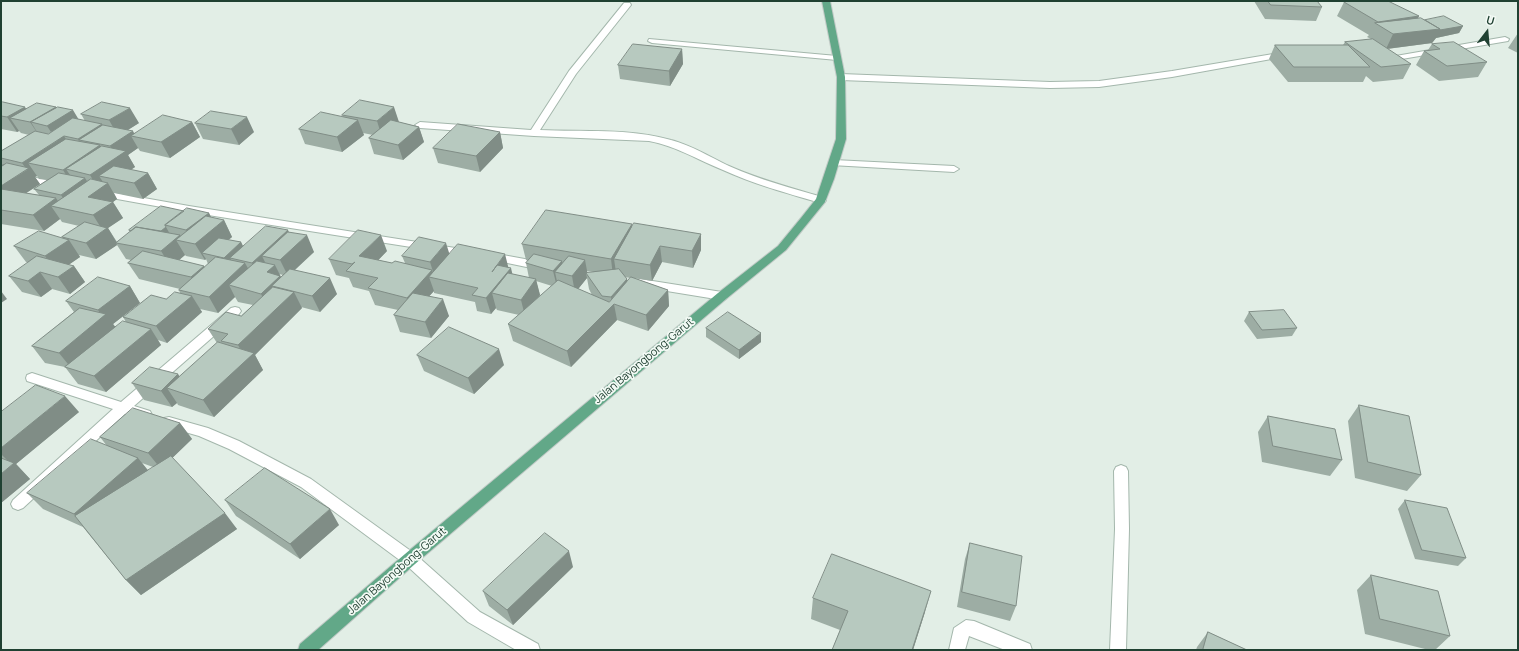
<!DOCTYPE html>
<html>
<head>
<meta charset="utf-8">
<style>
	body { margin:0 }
	#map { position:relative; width:1519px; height:651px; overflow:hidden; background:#e2eee6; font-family:Manrope,sans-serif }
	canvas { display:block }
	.frame { position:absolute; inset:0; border:2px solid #204132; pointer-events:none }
	.north { position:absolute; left:1467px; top:12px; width:40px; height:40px; -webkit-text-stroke:3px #f3faf5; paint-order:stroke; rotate:16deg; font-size:11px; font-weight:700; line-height:16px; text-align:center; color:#204132 }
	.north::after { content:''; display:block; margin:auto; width:14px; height:18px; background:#204132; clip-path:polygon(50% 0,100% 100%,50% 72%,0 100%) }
</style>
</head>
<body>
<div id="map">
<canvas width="1519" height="651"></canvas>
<div class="frame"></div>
<div class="north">U</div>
</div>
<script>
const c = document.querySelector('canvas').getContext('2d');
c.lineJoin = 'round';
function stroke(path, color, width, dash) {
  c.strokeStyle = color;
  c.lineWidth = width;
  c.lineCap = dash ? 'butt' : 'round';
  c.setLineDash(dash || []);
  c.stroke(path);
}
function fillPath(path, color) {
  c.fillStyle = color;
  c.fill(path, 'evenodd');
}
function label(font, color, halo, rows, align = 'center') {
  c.font = font + ' Manrope,sans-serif';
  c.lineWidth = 3.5;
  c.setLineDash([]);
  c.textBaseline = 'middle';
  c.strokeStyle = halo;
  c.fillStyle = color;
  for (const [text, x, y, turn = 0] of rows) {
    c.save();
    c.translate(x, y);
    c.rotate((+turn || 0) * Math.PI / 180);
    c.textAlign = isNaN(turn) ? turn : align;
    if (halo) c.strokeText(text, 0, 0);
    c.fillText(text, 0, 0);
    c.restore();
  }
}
const minor = new Path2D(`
	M624,3H630L631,5L576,74L540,130C582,132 630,128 671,140C691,145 710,157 729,166C760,180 792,188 825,198L826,200L825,202H817C786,193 754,184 723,170C698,160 676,146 649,141L534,136L420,128L415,125L420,122L531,130L569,71Z
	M1505,37L1509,39L1508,41L1390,61L1382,58L1386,56L1390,57Z
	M649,39L837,56L841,58L837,60L652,43L648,41Z
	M1285,52H1288L1289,54L1288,56L1172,77L1099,87L1050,88L841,80L837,77L841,74L1050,82L1099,81L1172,71Z
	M834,160L954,166L959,169L954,172L831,165L829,163L831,161Z
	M1,172L60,182L65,185L60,188L1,178Z
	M99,190L189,206L468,250L472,251L473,253L472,255L468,256L189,212L95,195L94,193L95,191Z
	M492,253L541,262L545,263L547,266L545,269L541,270L488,259L486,257L488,255Z
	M640,279L722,292L726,293L728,296L726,299L722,300L636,286L634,283L636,280Z
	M235,307L239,308L241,311L239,314L134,406L150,411L152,415L150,419L145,420L125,414L23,508L18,510L13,508L11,504L13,500L113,409L27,381L26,378L27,375L32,373L121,402L231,308Z
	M169,417L208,428L239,441L311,479L415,554L480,612L538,644L540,650H516L468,622L405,564L301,487L229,449L199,436L164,426L162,422L164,418Z
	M1121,465L1126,467L1128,471L1129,529L1126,650H1110L1115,529L1114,471L1116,467Z
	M966,620L974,621L1030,644L1032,650H1005L969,636L965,650H949L954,628Z`);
const primary = new Path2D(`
	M822,1H830L845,77L846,139L834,179L825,202L786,250L726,299L415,564L318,650H298L300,644L405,554L718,293L778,246L801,218L816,199L836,139L837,77Z`);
const wall = new Path2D(`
	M1254,1H1317L1322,7L1316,21L1265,19Z
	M1344,2L1419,16L1418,18L1425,20L1463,26L1459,33L1436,38L1432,43L1387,49L1411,64L1403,79L1373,82L1366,76L1363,82H1288L1269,59L1275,45H1343L1345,42L1371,39L1367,37L1369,35L1337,16Z
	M1518,33V53L1508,48Z
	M1432,44L1487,62L1478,77L1439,81L1416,65L1424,51L1428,50Z
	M682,49L683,64L670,86L620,79L618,65Z
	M1,103L26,109L56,107L57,108L78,119L85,121L81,114L139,123L128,130L134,133L192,122L200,137L170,158L140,151L138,148L128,155L135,167L131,170L148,173L157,189L143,199L114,193L117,199L113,202L123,218L108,228L117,242L130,232L129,230L184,211L209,213L211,218L224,220L232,237L228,240L241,242L243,246L289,232L314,252L295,270L337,294L320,312L301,307L302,308L255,355L263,370L214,417L178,405L177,403L172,407L144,400L132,383L178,374L179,377L217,343L208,329L241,316L253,305L238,302L235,297L218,313L200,309L202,312L167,343L158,340L161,345L106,392L78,384L65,367L45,363L32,346L74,312L66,301L130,286L140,303L113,324L115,327L126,322L123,317L180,293L179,290L180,289L139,279L128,263L131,260L126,259L117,245L96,259L79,255L80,257L68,265L74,266L85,282L70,294L52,289L41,297L22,292L9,276L28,263L26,262L14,246L63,238L62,237L79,226L62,222L60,219L44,231L1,224V151L29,135L21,133L19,131L17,132L1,129ZM37,176L39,179L47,180L34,189L39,195L26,193L40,184L35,177ZM185,255L186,256L205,260L206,259L208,264L205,267L179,260ZM279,274L283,275L281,277Z
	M342,115L399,122L419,127L424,142L403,160L374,154L369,138L373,135L363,133L364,135L342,152L305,144L299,129L343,117Z
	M195,123L254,132L239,145L203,139Z
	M500,132L503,148L480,172L438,163L433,148Z
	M632,227L701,234V250L693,268L662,262L652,281L634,278L668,290L669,306L648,331L617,320L571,367L513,341L508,324L519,315L497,310L496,308L491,314L477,311L475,302L434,293V291L429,296L449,316L431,338L400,332L394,315L398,310L375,305L369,291L353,287L349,278L336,275L329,259L387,251L378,260L392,263H405L402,256L450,254L509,268L512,274L529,278L526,263L528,261L526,260L522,244ZM587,271L594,272L587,273ZM624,277L631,278L627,282V279ZM587,278L589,289L592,295L578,289ZM536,281L552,286L538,298L540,295Z
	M1249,312L1297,328L1292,336L1257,339L1244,321Z
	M706,328L761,342L739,359L706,337Z
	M417,355L504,365L474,394L424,371Z
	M1359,405L1421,475L1407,491L1355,478L1348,421Z
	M1,412H79L16,464L30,479L1,503Z
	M1268,416L1342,460L1330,476L1262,462L1258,432Z
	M180,423L192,439L172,458L237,529L141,595L126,580L83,527L43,509L27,493L107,446L100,437ZM142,463L153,467H154L148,471Z
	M225,500L339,525L300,559L236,516Z
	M1405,500L1466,558L1458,566L1415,559L1398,509Z
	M970,543L1016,606L1010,621L957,607L965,559Z
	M573,567L513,625L489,606L483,591Z
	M1371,575L1450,636L1435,650H1429L1365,634L1357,590Z
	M813,598L925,612L913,650H832L840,630L811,619Z
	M1208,632L1247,650H1196L1197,647Z`);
const shadedWall = new Path2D(`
	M1419,16L1411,30L1377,24L1378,22Z
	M1463,26L1459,33L1436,38L1432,43L1386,49L1393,34Z
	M682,49L683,64L670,86L669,71Z
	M25,107L33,120L56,107L62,116L73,110L82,125L64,136L74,152L28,163L37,176L35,177L40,184L8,205L1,196V165L4,164L14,178L27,170L22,163L57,141L47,126L31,122L40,137L30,122L10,118L19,131L17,132L7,117Z
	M394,107L399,122L382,137L377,121Z
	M130,108L139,123L118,136L109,120Z
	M247,117L254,132L239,145L231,129Z
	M358,120L364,135L342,152L337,137Z
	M192,122L200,137L170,158L161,142Z
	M102,124L111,139L79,140L88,153L100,145L110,161L66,169L76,184L73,186L63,170L87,154L78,139Z
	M419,127L424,142L403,160L398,145Z
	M133,131L136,137L131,136L138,148L128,155L135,167L116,179L99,176L105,185L108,183L117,199L113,202L123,218L108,228L117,243H116L117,245L96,259L86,243L103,231L93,215L71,210L61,195L85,178L94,192L98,189L90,175L117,157L110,146Z
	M500,132L503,148L480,172L476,156Z
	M148,173L157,189L143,199L134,183Z
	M56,198L63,209L51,206L60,219L44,231L33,215Z
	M209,213L216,227L224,220L232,237L211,255L202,253L206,259L205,260L195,244H193L186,230Z
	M632,224L634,241L614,259L616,272L613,276L611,259Z
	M166,227L171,236H154Z
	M288,230L295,246L307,235L314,252L288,276L280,260L262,256L269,270L275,265L287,289L272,286L279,300L269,310L261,294V279L252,263Z
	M701,234V250L693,268L692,251Z
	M180,235L184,242L176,240L185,255L171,267L161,251Z
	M381,235L387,251L366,273L359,256Z
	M69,240L80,257L57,273L45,256Z
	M241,242L249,259L230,258L237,270L233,274L224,258Z
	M446,243L451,259L435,278L430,262Z
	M660,246L662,262L652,281L650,265Z
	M505,254L509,270L511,268L515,285L492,293L496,308L491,314L486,298L492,272Z
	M585,260L588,276L586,273L587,278L575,293L572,276Z
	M562,261L564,274L555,272L558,286L557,287L553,271Z
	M245,263L254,279L229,285L235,297L218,313L209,297Z
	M74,266L85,282L70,294L58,277Z
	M204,266L213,282L200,294L191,277Z
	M432,270L435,278L429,277L434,291L413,314L407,298Z
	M40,272L52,289L41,297L28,281Z
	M330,278L337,294L320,312L312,296Z
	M536,279L540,295L525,316L521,300Z
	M627,279L629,296L614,304L617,320L571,367L567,351L612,306L611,297Z
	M130,286L140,303L113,324L118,330L72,369L59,353L102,317L98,310Z
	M668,290L669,306L648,331L646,315Z
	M1,291L7,299L1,303Z
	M294,292L302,308L255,355L263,370L214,417L203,400L246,360L238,345Z
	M192,296L202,312L167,343L156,326Z
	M443,299L449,316L431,338L425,322Z
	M151,329L161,345L106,392L94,376Z
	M761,333V342L739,359V350Z
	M499,349L504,365L474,394L468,378Z
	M178,374L189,391L167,388L177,403L172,407L161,391Z
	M65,396L79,412L16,464L30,479L1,503V474L12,465L1,454V448Z
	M180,423L192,439L161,469L148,453Z
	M138,458L151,474L89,530L74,514Z
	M330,509L339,525L300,559L290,544Z
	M225,513L237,529L141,595L126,580Z
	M569,551L573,567L513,625L507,610Z
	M931,591L925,612L913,650H912Z`);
const building = new Path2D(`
	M1268,1H1317L1322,7L1271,5Z
	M1351,1H1388L1419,16L1378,22L1344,2Z
	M1444,16L1463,26L1440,30V29L1425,20Z
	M1421,18L1440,29L1393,34L1375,23Z
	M1373,39L1411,64L1381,67L1345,42Z
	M1454,42L1487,62L1447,66L1424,51L1440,49L1432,44Z
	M633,44L682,49L669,71L618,65Z
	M1275,45H1348L1370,67H1294Z
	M360,100L394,107L377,121L342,115Z
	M3,102L25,107L7,117L1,116V103Z
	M102,102L130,108L109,120L81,114Z
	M37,103L56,107L30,122L10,118Z
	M58,107L73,110L47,126L31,122Z
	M211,111L247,117L231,129L195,123Z
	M321,112L358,120L337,137L299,129Z
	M163,115L192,122L161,142L131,136Z
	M73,118L102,124L78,139L64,136L22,163L1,158V151L35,131L48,134Z
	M391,120L419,127L398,145L369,138Z
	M458,124L500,132L476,156L433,148Z
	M103,125L133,131L110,146L79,140Z
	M66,139L100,145L63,170L28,163Z
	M102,146L126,151L90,175L66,169Z
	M7,163L29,168L1,186V167Z
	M114,166L148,173L134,183L99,176Z
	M59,173L85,178L61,195L34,189Z
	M91,179L108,183L88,197L113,202L93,215L51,206Z
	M1,189L56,198L33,215L1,210Z
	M161,206L184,211L165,225L166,227L161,231L136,227L131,231L129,230Z
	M187,208L209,213L186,230L165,225Z
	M546,210L632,224L611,259L522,244Z
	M206,216L224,220L195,244L176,240Z
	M85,222L107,228L86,243L62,237Z
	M634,223L701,234L692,251L660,246L650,265L614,259Z
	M266,226L288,230L252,263L230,258Z
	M136,227L180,235L161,251L116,243Z
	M358,230L381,235L359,256L392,263L395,261L432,270L407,298L368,288L378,278L346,271L355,262L352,264L329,259Z
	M39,231L69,240L45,256L14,246Z
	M288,232L307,235L280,260L262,256Z
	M419,237L446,243L430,262L402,256Z
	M219,238L241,242L224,258L202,253Z
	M458,244L505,254L492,272L497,265L511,268L486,298L472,295L478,288L429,277Z
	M143,251L204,266L191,277L128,263Z
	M534,254L562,261L553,271L526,263Z
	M37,256L74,266L58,277L40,272L28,281L9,276Z
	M569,256L585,260L572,276L555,272Z
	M216,257L245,263L209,297L179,290Z
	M257,261L275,265L267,272L280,276L261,294L229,285Z
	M290,269L330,278L312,296L272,286Z
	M619,269L627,279L611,297L602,296L586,273Z
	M508,273L536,279L521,300L492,293Z
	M98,277L130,286L98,310L66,301Z
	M631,277L668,290L646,315L614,304L567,351L508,324L558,280L609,302Z
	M273,287L294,292L238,345L221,341L228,334L208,329L226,312L241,316Z
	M175,292L192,296L156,326L123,317L151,295L166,299Z
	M413,293L443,299L425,322L394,315Z
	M80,308L106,314L59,353L32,346Z
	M1284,310L1297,328L1262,330L1249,312Z
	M728,312L761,333L739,350L706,328Z
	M123,321L151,329L94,376L65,367Z
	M449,327L499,349L468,378L417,355Z
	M218,342L254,353L203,400L167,388Z
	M150,367L178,374L161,391L132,383Z
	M36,385L65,396L1,448V412Z
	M1359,405L1409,416L1421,475L1368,462Z
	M133,408L180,423L148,453L100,437Z
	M1268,416L1335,429L1342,460L1273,446Z
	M91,439L138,458L74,514L27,493Z
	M171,456L225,513L126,580L75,516Z
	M1,458L14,463L1,474Z
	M265,468L330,509L290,544L225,500Z
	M1405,500L1447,508L1466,558L1422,550Z
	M545,533L569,551L507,610L483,591Z
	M970,543L1022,556L1016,606L962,592Z
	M832,554L931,591L912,650H832L848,611L813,598Z
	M1371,575L1438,591L1450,636L1380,619Z
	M1208,632L1247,650H1203Z`);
const streetNames = [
	["Jalan Bayongbong-Garut",644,361,-40],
	["Jalan Bayongbong-Garut",397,571,-41]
];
stroke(minor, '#a4b7ac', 2);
stroke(primary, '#c1cac6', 2);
fillPath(minor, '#fff');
fillPath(primary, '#62a888');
fillPath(wall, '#9dada4');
fillPath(shadedWall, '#808d86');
fillPath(building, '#b7c9bf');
stroke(building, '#808d86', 1);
label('11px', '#204132', '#f3faf5', streetNames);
</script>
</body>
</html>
